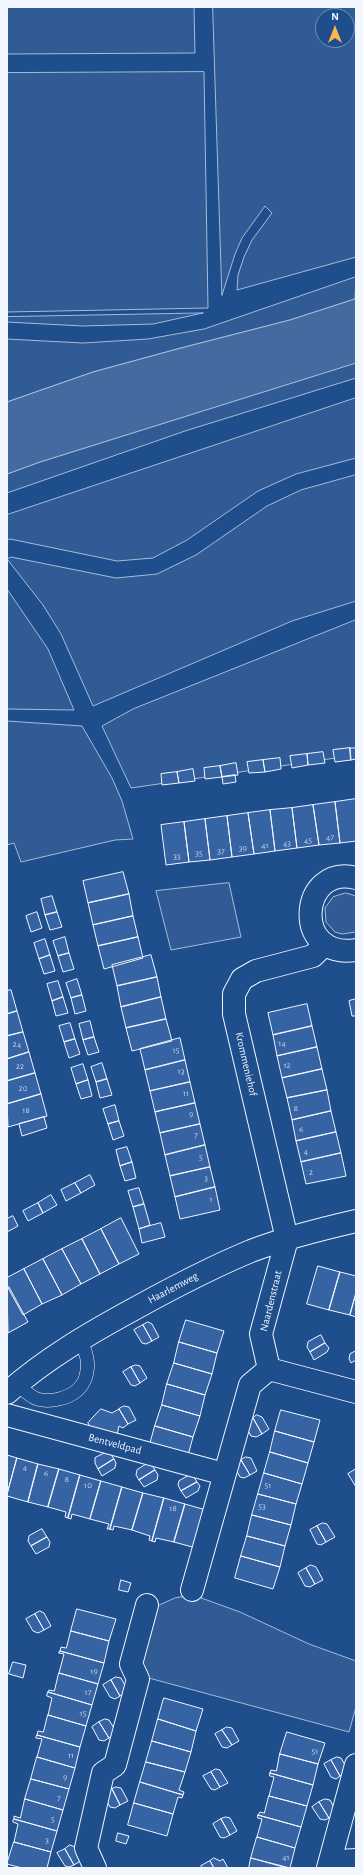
<!DOCTYPE html>
<html>
<head>
<meta charset="utf-8">
<style>
	body { margin:0 }
	#map { position:relative; width:363px; height:1875px; overflow:hidden; background:#1f4e8c; font-family:"Alegreya Sans",sans-serif }
	canvas { display:block }
	.frame { position:absolute; inset:0; border:8px solid #f2f6ff; pointer-events:none }
	.north { position:absolute; left:315px; top:8px; width:40px; height:40px; box-sizing:border-box; background:#1f4e8c; border:1px solid #7391ba; border-radius:50%; rotate:0deg; font-size:11px; font-weight:700; line-height:16px; text-align:center; color:#f2f6ff }
	.north::after { content:''; display:block; margin:auto; width:14px; height:18px; background:#ffb74d; clip-path:polygon(50% 0,100% 100%,50% 72%,0 100%) }
</style>
</head>
<body>
<div id="map">
<canvas width="363" height="1875"></canvas>
<div class="frame"></div>
<div class="north">N</div>
</div>
<script>
const c = document.querySelector('canvas').getContext('2d');
c.lineJoin = 'round';
function fillPath(path, color) {
  c.fillStyle = color;
  c.fill(path, 'evenodd');
}
function stroke(path, color, width, dash) {
  c.strokeStyle = color;
  c.lineWidth = width;
  c.lineCap = dash ? 'butt' : 'round';
  c.setLineDash(dash || []);
  c.stroke(path);
}
function label(font, color, halo, rows, align = 'center') {
  c.font = font + ' "Alegreya Sans",sans-serif';
  c.lineWidth = 3;
  c.setLineDash([]);
  c.textBaseline = 'middle';
  c.strokeStyle = halo;
  c.fillStyle = color;
  for (const [text, x, y, turn = 0] of rows) {
    c.save();
    c.translate(x, y);
    c.rotate((+turn || 0) * Math.PI / 180);
    c.textAlign = isNaN(turn) ? turn : align;
    if (halo) c.strokeText(text, 0, 0);
    c.fillText(text, 0, 0);
    c.restore();
  }
}
const built = new Path2D(`
	M7,7H194L195,53L7,54Z
	M213,7H356V257L237,290L238,275L244,257L252,240L272,213L265,206L242,238L235,254L222,295ZM323,16H347V40H323Z
	M204,72L208,308L7,312V73Z
	M356,277L355,299L290,320L181,348L93,372L7,402V339L83,343L148,339L204,329Z
	M203,313L153,324L83,326L7,322V317Z
	M356,363V378L185,431L7,493V474L40,462Z
	M356,398V458L296,474L258,491L187,540L153,558L117,561L10,539L7,540V515Z
	M356,475V601L292,621L93,706L61,634L43,605L7,559L11,557L116,578L157,574L196,555L267,506L301,490Z
	M7,589L48,649L74,710L7,709Z
	M356,620V755L131,788L102,726L133,709Z
	M7,721L82,726L112,778L122,801L133,839L115,840L21,862L14,843L7,845Z
	M229,883L241,937L171,950L156,891Z
	M346,893L356,896V932L342,934L335,932L326,922L325,908L333,897Z
	M193,1595L240,1612L309,1644L356,1661V1707L349,1732L145,1677L147,1671L141,1660L157,1606L175,1598Z`);
const water = new Path2D(`
	M356,299V363L40,462L7,474V402L93,372L181,348L290,320Z`);
const building = new Path2D(`
	M350,748H356V759L351,760Z
	M350,748L351,760L335,762L333,750Z
	M323,752L325,763L308,765L307,754Z
	M307,754L308,765L292,768L290,756Z
	M280,758L281,769L265,772L263,760Z
	M263,760L265,772L249,773L247,762Z
	M236,763L238,775L222,777L220,766Z
	M220,766L222,777L205,779L204,768Z
	M193,769L195,781L179,783L177,772Z
	M177,772L179,783L162,785L161,774Z
	M235,775L236,782L223,784L222,777Z
	M356,799V841L340,843L335,802Z
	M335,802L340,843L319,845L313,805Z
	M313,805L319,845L297,848L292,808Z
	M292,808L297,848L275,851L270,810Z
	M270,810L275,851L254,854L248,813Z
	M248,813L254,854L232,857L227,816Z
	M227,816L232,857L210,860L205,819Z
	M205,819L210,860L189,862L184,822Z
	M184,822L189,862L166,865L161,825Z
	M123,872L129,894L88,903L83,881Z
	M129,894L133,916L93,925L88,903Z
	M52,896L57,912L45,915L41,899Z
	M37,912L42,928L31,932L26,916Z
	M57,912L62,927L50,930L45,915Z
	M133,916L138,937L98,946L93,925Z
	M65,937L69,953L58,956L53,941Z
	M138,937L143,958L104,969L98,946Z
	M45,939L50,955L39,959L34,943Z
	M69,953L74,969L63,972L58,956Z
	M50,955L55,971L44,974L39,959Z
	M151,955L157,977L117,986L112,965Z
	M157,977L161,997L121,1007L117,986Z
	M77,979L82,995L71,998L66,983Z
	M58,981L63,997L52,1001L47,984Z
	M11,990L17,1011L7,1014V991Z
	M82,995L86,1011L75,1014L71,998Z
	M63,997L68,1013L56,1016L52,1001Z
	M161,997L166,1019L126,1028L121,1007Z
	M356,999V1016H352L349,1001Z
	M307,1004L312,1026L273,1035L268,1013Z
	M17,1011L23,1032L7,1036V1014Z
	M166,1019L172,1041L132,1051L126,1028Z
	M90,1021L94,1037L83,1040L79,1024Z
	M70,1023L75,1039L64,1042L59,1026Z
	M312,1026L317,1047L277,1056L273,1035Z
	M23,1032L29,1052L7,1059V1036Z
	M94,1037L99,1052L88,1055L83,1040Z
	M180,1038L185,1060L145,1070L140,1049Z
	M75,1039L80,1054L69,1058L64,1042Z
	M317,1047L322,1069L282,1078L277,1056Z
	M29,1052L35,1073L7,1081V1059Z
	M185,1060L190,1082L150,1091L145,1070Z
	M102,1063L107,1079L96,1082L91,1067Z
	M83,1064L88,1080L76,1084L71,1068Z
	M322,1069L327,1090L287,1098L282,1078Z
	M35,1073L41,1094L7,1104V1081Z
	M107,1079L112,1095L100,1098L96,1082Z
	M88,1080L92,1096L81,1099L76,1084Z
	M190,1082L195,1103L155,1112L150,1091Z
	M327,1090L331,1111L292,1120L287,1098Z
	M41,1094L47,1116L8,1127L7,1104Z
	M195,1103L200,1124L160,1133L155,1112Z
	M115,1105L119,1121L108,1124L103,1109Z
	M331,1111L336,1132L296,1141L292,1120Z
	M44,1117L47,1128L22,1136L19,1124Z
	M119,1121L124,1136L113,1140L108,1124Z
	M200,1124L205,1145L165,1155L160,1133Z
	M336,1132L341,1153L301,1162L296,1141Z
	M205,1145L210,1167L170,1176L165,1155Z
	M127,1147L132,1162L120,1166L116,1150Z
	M341,1153L346,1176L306,1184L301,1162Z
	M132,1162L136,1178L125,1181L120,1166Z
	M210,1167L215,1187L175,1197L170,1176Z
	M90,1175L95,1185L81,1193L75,1183Z
	M75,1183L81,1193L66,1201L61,1190Z
	M215,1187L220,1210L180,1219L175,1197Z
	M139,1188L144,1204L133,1207L128,1191Z
	M51,1195L57,1205L43,1213L38,1203Z
	M38,1203L43,1213L28,1221L23,1211Z
	M144,1204L150,1225L139,1229L133,1207Z
	M13,1216L18,1226L7,1232V1219Z
	M121,1218L139,1254L119,1264L101,1229Z
	M161,1223L165,1237L142,1243L139,1229Z
	M101,1229L119,1264L100,1274L82,1239Z
	M82,1239L100,1274L81,1284L62,1249Z
	M62,1249L81,1284L62,1295L43,1259Z
	M43,1259L62,1295L42,1304L24,1269Z
	M318,1266L340,1272L329,1310L307,1304Z
	M24,1269L42,1304L23,1315L7,1286V1278Z
	M340,1272L356,1276V1293L350,1315L329,1310Z
	M9,1287L28,1322L8,1333L7,1288Z
	M356,1293V1317L350,1315Z
	M186,1320L224,1331L217,1353L179,1342Z
	M148,1322L152,1324L159,1337L152,1341L143,1325Z
	M143,1325L152,1341L146,1344L142,1343L134,1330Z
	M321,1335L325,1343L310,1352L307,1347L308,1342Z
	M179,1342L217,1353L212,1374L174,1363Z
	M325,1343L329,1348L327,1352L314,1360L310,1352Z
	M356,1351V1360L351,1363L349,1359L350,1354Z
	M174,1363L212,1374L205,1395L167,1384Z
	M136,1365L140,1366L147,1378L140,1383L131,1367Z
	M131,1367L140,1383L135,1386L131,1385L123,1372Z
	M167,1384L205,1395L200,1416L162,1405Z
	M162,1405L200,1416L193,1437L155,1426Z
	M124,1406L129,1407L136,1420L128,1424L119,1409Z
	M101,1409L112,1413L119,1409L128,1424L123,1428L119,1426L116,1439L93,1432L88,1423Z
	M281,1410L320,1420L314,1442L275,1431Z
	M257,1415L262,1417L269,1429L262,1434L253,1418Z
	M253,1418L262,1434L256,1437L251,1436L244,1423Z
	M155,1426L193,1437L187,1459L149,1448Z
	M275,1431L314,1442L308,1463L270,1452Z
	M109,1451L114,1459L98,1469L95,1463V1458Z
	M270,1452L308,1463L302,1484L264,1473Z
	M7,1455L17,1458L7,1494Z
	M246,1457L251,1458L257,1471L250,1475L241,1460Z
	M17,1458L38,1464L28,1502L7,1496Z
	M114,1459L116,1463L115,1468L102,1476L98,1469Z
	M241,1460L250,1475L244,1478L240,1477L233,1464Z
	M150,1462L155,1470L139,1480L136,1475L137,1470Z
	M38,1464L59,1469L48,1507L28,1502Z
	M59,1469L80,1475L68,1518L65,1517L66,1512L48,1507Z
	M356,1469V1487L348,1474Z
	M155,1470L158,1475L157,1480L144,1487L139,1480Z
	M264,1473L302,1484L296,1504L258,1494Z
	M192,1474L197,1482L181,1491L178,1485L179,1481Z
	M80,1475L101,1481L90,1519L72,1514L71,1519L68,1518Z
	M101,1481L122,1487L110,1529H107L109,1524L90,1519Z
	M197,1482L200,1486L198,1491L186,1498L181,1491Z
	M122,1487L143,1493L132,1530L114,1526L113,1530L110,1529Z
	M143,1493L164,1498L152,1541L149,1540L150,1536L132,1530Z
	M258,1494L296,1504L291,1525L252,1515Z
	M164,1498L185,1504L174,1542L156,1538L155,1542L152,1541Z
	M185,1504L206,1510L196,1548L174,1542Z
	M252,1515L291,1525L285,1546L247,1536Z
	M323,1523L327,1524L335,1537L326,1542L317,1526Z
	M317,1526L326,1542L321,1545L317,1544L310,1530Z
	M42,1529L47,1537L31,1546L28,1541L29,1536Z
	M247,1536L285,1546L280,1567L241,1556Z
	M47,1537L50,1542L49,1547L36,1554L31,1546Z
	M241,1556L280,1567L273,1589L235,1578Z
	M311,1565L316,1567L323,1580L315,1584L306,1568Z
	M306,1568L315,1584L310,1587L305,1586L298,1573Z
	M121,1580L131,1583L128,1592L119,1590Z
	M77,1609L116,1619L109,1641L71,1631Z
	M40,1611L44,1613L51,1626L44,1630L35,1614Z
	M35,1614L44,1630L38,1633L33,1631L26,1619Z
	M71,1631L109,1641L104,1663L60,1651L61,1647L66,1648Z
	M60,1651L104,1663L98,1684L59,1673L64,1654L59,1653Z
	M13,1662L26,1665L23,1678L9,1674Z
	M59,1673L98,1684L92,1705L48,1692L49,1690L54,1691Z
	M116,1677L121,1678L128,1691L120,1696L111,1680Z
	M111,1680L120,1696L115,1699L110,1697L103,1685Z
	M48,1692L92,1705L86,1726L48,1715L52,1698L47,1696Z
	M164,1698L203,1709L196,1731L158,1719Z
	M48,1715L86,1726L80,1747L37,1735L38,1731L43,1732Z
	M105,1719L109,1720L117,1733L109,1738L99,1722Z
	M158,1719L196,1731L191,1752L152,1741Z
	M99,1722L109,1738L104,1741L99,1740L92,1727Z
	M227,1727L232,1728L239,1741L232,1745L222,1730Z
	M222,1730L232,1745L227,1748L222,1747L215,1734Z
	M287,1732L325,1743L318,1764L280,1754Z
	M37,1735L80,1747L75,1768L37,1757L42,1739L36,1738Z
	M152,1741L191,1752L185,1772L146,1762Z
	M280,1754L318,1764L313,1785L270,1773L271,1770L276,1771Z
	M37,1757L75,1768L69,1789L31,1779Z
	M337,1757L341,1758L349,1772L340,1776L331,1760Z
	M331,1760L340,1776L336,1779L331,1777L324,1764Z
	M146,1762L185,1772L179,1790L184,1792L183,1795L140,1782Z
	M216,1769L220,1770L228,1783L220,1787L211,1772Z
	M211,1772L220,1787L215,1790L211,1789L203,1776Z
	M270,1773L313,1785L307,1806L269,1796L274,1777L270,1776Z
	M31,1779L69,1789L63,1810L25,1799Z
	M140,1782L183,1795L182,1798L178,1797L173,1814L134,1803Z
	M116,1787L121,1788L128,1801L120,1805L112,1789Z
	M112,1789L120,1805L115,1808L110,1807L103,1794Z
	M269,1796L307,1806L301,1827L258,1815L260,1812L264,1813Z
	M25,1799L63,1810L57,1831L14,1819V1816L20,1818Z
	M325,1799L330,1800L337,1813L329,1818L319,1802Z
	M319,1802L329,1818L325,1820L320,1819L312,1807Z
	M134,1803L173,1814L167,1836L128,1825Z
	M258,1815L301,1827L295,1848L257,1837L262,1819L258,1818Z
	M226,1817L230,1818L237,1831L230,1835L221,1819Z
	M14,1819L57,1831L51,1852L14,1842L18,1824L13,1822Z
	M221,1819L230,1835L224,1838L220,1837L213,1824Z
	M118,1833L129,1836L126,1844L116,1841Z
	M257,1837L295,1848L290,1868L251,1858Z
	M14,1842L51,1852L47,1868H22L7,1864Z
	M70,1845L75,1847L82,1860L74,1865L65,1849Z
	M65,1849L74,1865L69,1867L65,1866L57,1853Z
	M214,1858L220,1861L223,1859L228,1868H214L210,1861Z
	M251,1858L287,1868H249Z
	M210,1861L214,1868H202L201,1866Z`);
const lane = new Path2D(`
	M17,1384C23,1389 29,1396 37,1399C44,1401 51,1401 59,1399C89,1392 94,1365 80,1340`);
const street = new Path2D(`
	M356,878C300,863 291,960 356,950
	M325,944L313,956L256,971L242,979L234,994V1014L287,1239L261,1334L269,1369L356,1392
	M7,1393C45,1359 90,1333 134,1309C172,1288 210,1268 251,1251C285,1238 321,1229 356,1221
	M7,1415L224,1474
	M192,1590L250,1385L269,1369
	M95,1868L86,1848L103,1773L115,1765L138,1679L131,1664L147,1605
	M328,1868L356,1765
	M331,1868L340,1861L356,1860`);
const numberNames = [
	["47",330,837],
	["45",308,840],
	["43",287,843],
	["41",265,845],
	["39",243,848],
	["37",221,851],
	["35",199,853],
	["33",177,856],
	["14",282,1043],
	["24",17,1044],
	["15",176,1050],
	["12",287,1065],
	["22",20,1066],
	["13",181,1071],
	["20",23,1088],
	["11",186,1093],
	["8",296,1108],
	["18",26,1110],
	["9",191,1114],
	["6",301,1129],
	["7",196,1135],
	["4",306,1151],
	["5",201,1157],
	["2",311,1172],
	["3",206,1178],
	["1",211,1199],
	["4",25,1467],
	["6",46,1473],
	["8",67,1479],
	["10",88,1485],
	["51",268,1485],
	["53",262,1506],
	["18",173,1508],
	["19",94,1671],
	["17",88,1692],
	["15",83,1713],
	["51",315,1751],
	["11",71,1755],
	["9",65,1777],
	["7",59,1798],
	["5",53,1819],
	["3",47,1840],
	["41",286,1857]
];
const streetNames = [
	["Krommeniehof",246,1064,77],
	["Haarlemweg",173,1288,-28],
	["Naardenstraat",271,1301,-76],
	["Bentveldpad",115,1444,15]
];
fillPath(built, '#305b95');
stroke(built, '#a8bbd7', 1);
fillPath(water, '#446ba0');
stroke(water, '#a8bbd7', 1);
fillPath(building, '#3563a3');
stroke(building, '#f2f6ff', 1);
stroke(lane, '#f2f6ff', 14);
stroke(street, '#f2f6ff', 24);
stroke(lane, '#1f4e8c', 13);
stroke(street, '#1f4e8c', 22);
label('9px', '#c3d1e8', null, numberNames);
label('11px', '#f2f6ff', '#1f4e8c', streetNames);
</script>
</body>
</html>
